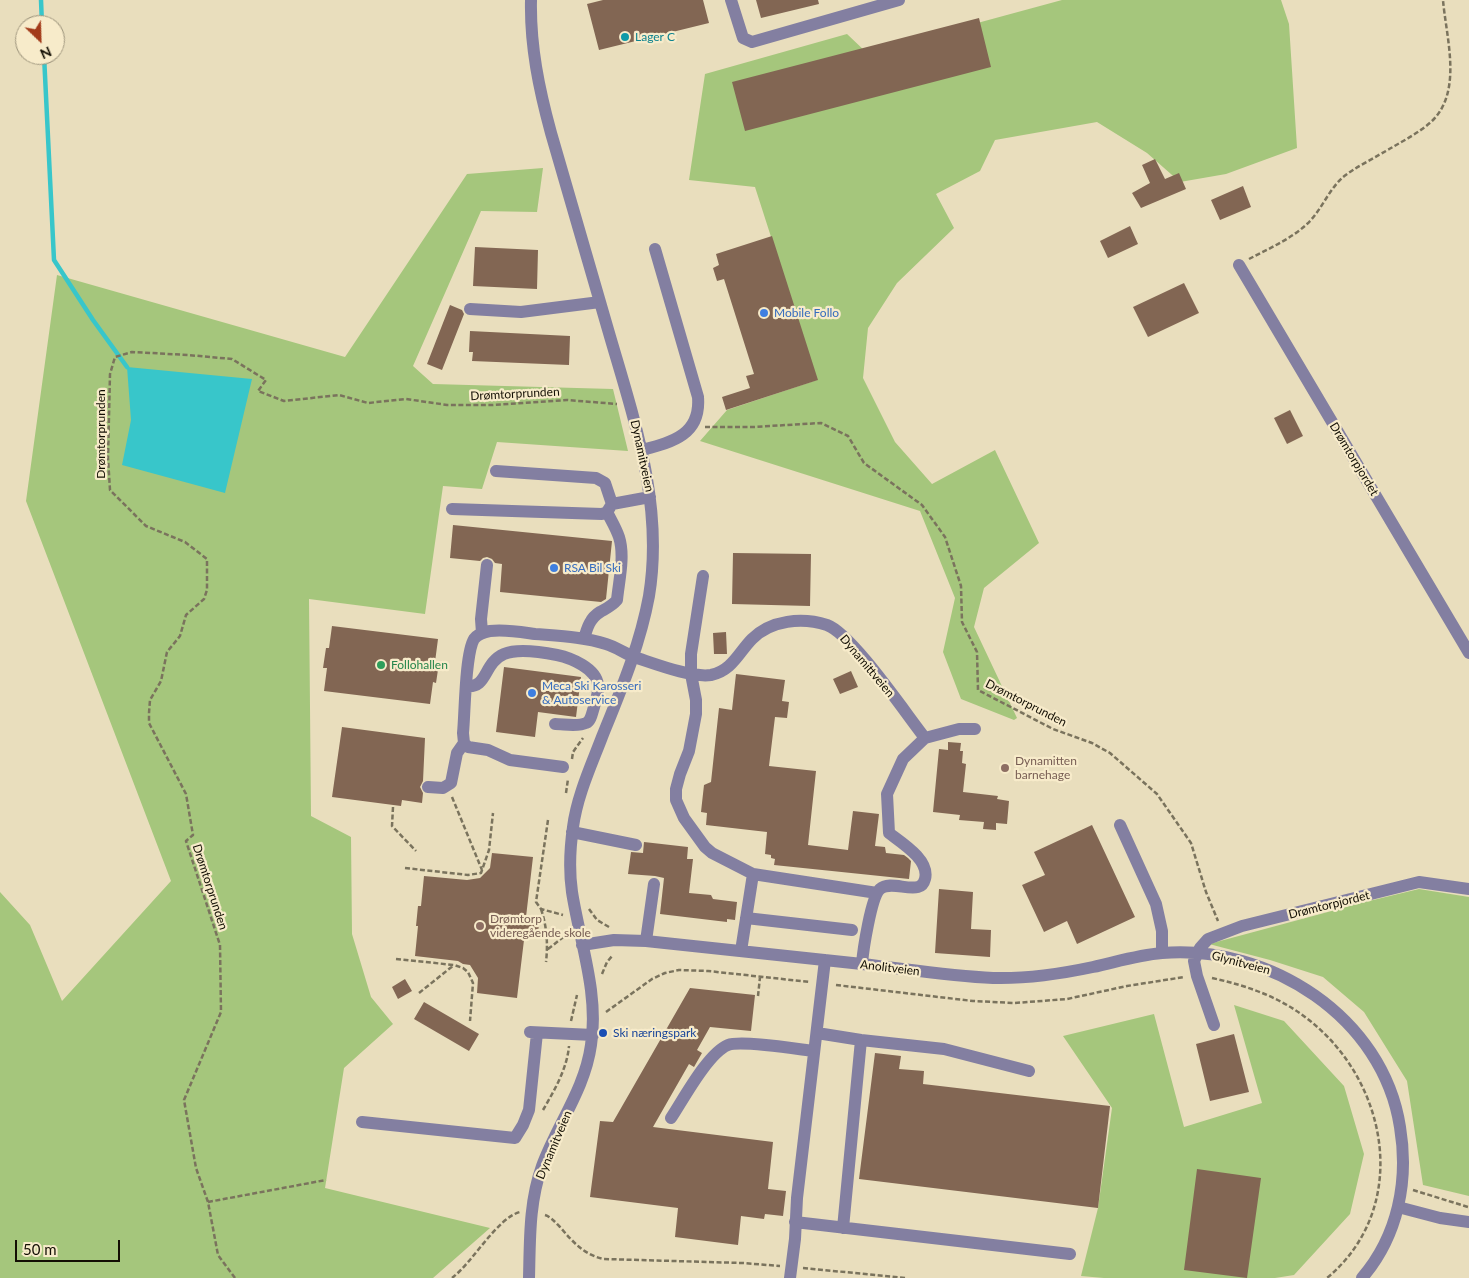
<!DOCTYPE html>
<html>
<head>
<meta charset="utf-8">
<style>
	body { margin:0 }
	#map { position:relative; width:1469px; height:1278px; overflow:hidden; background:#e9debd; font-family:Lato,sans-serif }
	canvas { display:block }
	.north { position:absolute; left:15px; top:15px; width:50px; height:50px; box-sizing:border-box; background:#f7ebca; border:1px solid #9c937b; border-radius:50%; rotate:156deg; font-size:14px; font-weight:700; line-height:20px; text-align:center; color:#130f04 }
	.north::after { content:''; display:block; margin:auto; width:18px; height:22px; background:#a33b1a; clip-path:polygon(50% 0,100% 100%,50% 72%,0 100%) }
	.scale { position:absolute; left:15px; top:1240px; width:105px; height:22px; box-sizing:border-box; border:2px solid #130f04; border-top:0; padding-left:6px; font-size:15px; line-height:18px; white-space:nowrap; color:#130f04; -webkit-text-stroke:4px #f7ebca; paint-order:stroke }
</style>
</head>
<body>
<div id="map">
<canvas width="1469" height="1278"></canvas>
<div class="north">N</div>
<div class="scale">50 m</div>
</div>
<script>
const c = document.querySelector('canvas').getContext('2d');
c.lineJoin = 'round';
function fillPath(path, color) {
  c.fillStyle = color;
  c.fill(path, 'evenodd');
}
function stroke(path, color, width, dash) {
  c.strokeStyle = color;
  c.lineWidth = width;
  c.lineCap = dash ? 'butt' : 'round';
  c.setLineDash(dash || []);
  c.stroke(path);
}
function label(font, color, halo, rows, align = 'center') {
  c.font = font + ' Lato,sans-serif';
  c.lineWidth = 4.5;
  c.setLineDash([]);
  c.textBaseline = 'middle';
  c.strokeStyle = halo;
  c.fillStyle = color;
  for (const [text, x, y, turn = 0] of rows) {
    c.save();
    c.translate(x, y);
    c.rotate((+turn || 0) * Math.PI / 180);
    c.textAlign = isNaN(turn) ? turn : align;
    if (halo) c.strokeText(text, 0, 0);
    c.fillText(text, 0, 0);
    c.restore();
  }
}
const green = new Path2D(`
	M1062,0H1281L1289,24L1297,148L1226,174L1180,182L1147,153L1097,122L995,140L980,171L936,194L954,228L897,283L868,328L863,378L895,442L932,484L995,450L1039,543L984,588L974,627L1017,718L1014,720L961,699L943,652L955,598L920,511L700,441L727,410L817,380L755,187L689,180L705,74L847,34L867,53Z
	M543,168L537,212L481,211L413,366L433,384L613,389L628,451L497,442L482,489L443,486L425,614L309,599L311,816L351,837L352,934L371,997L393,1024L344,1068L325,1188L490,1228L433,1278H0V892L30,925L62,1001L171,881L26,501L57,275L345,357L467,174Z
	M1419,889L1469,897V1196L1423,1185L1407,1081L1364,1012L1323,977L1270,960L1209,944L1365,902Z
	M1234,1005L1284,1021L1344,1086L1364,1154L1350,1214L1294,1275L1275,1278H1104L1081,1276L1098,1208L1112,1108L1063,1036L1154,1014L1184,1127L1262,1103Z`);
const water = new Path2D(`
	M127,367L252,379L225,493L122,465L131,420Z`);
const stream = new Path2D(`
	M41,0L42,25
	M44,55L54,260L93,320L127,367`);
const building = new Path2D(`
	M603,0H703L709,23L599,50L587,4Z
	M756,0H818L819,4L761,18Z
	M979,18L991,67L745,131L732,82Z
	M1155,159L1165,179L1179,173L1186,189L1141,208L1132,193L1150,183L1142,165Z
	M1243,186L1251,207L1220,220L1211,200Z
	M1130,226L1138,244L1108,258L1100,241Z
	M772,236L818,380L726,410L722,397L750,388L746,376L754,374L724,279L717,281L713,268L719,265L716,254Z
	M475,247L538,250L537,289L473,286Z
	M1184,283L1199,313L1148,337L1133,307Z
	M450,305L462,310L464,314L442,370L427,364Z
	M470,331L570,336L569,365L472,361L473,352H469Z
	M1290,410L1303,436L1287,444L1274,418Z
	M453,525L612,541L606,599L601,602L500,592L502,564L495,563L492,559L487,557L483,558L480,561L450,558Z
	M733,553L811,554L810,606L732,604Z
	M332,626L438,639L435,662L439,663L436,683L433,682L430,704L324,691L327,668H323L326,648H329Z
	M726,632L727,654H714L713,633Z
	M504,667L581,677L576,717L538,712L535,737L496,732Z
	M851,671L858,687L840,694L833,679Z
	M736,674L785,680L782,701L789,702L787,718L775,717L769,766L816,771L808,845L848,850L853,811L879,814L875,846L885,847L886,853L904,855L908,858L911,861L909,879L774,865L775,859L771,858V855L765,854L767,832L706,825L707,813L701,812L704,785L711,782L719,708L732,710Z
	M342,727L425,738L423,781L420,787L423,793L422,803L402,800L401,806L332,797Z
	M948,742L961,743L960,751H963L962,763L966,764L963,792L998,796L997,799L1009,801L1007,824L996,823V830L983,829L984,822L959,820L960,815L933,812L939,749L948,750Z
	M1092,825L1135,917L1077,944L1067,921L1044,932L1022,885L1045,875L1034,852Z
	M644,842L688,847L687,859H693L689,893L711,895L713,899L737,902L735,920L727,919V922L660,914L664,878L655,876L628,874L631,852L643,853Z
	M492,853L533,857L526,917L538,918L539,936L524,940L517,998L477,993L478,978L470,965L463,964L458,961L415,956L418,926H416L418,906H421L424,876L467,880L480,878L490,868Z
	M939,889L973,892L971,929L991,930L990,957L935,953Z
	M405,979L412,991L398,999L392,987Z
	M690,988L755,995L751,1031L710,1027L697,1050L702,1053L694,1067L689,1064L653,1127L773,1142L768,1189L786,1191L783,1216L765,1214L764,1219L741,1216L738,1245L675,1237L678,1208L590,1197L600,1121L613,1122Z
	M424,1002L479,1034L469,1051L414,1019Z
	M1234,1034L1249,1092L1210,1101L1196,1044Z
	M875,1053L901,1056L899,1069L924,1071L923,1084L1110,1106L1098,1208L859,1179Z
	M1197,1169L1261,1178L1247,1278L1184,1270Z`);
const path = new Path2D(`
	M1249,259C1268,249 1291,239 1307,224C1321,211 1328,191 1342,178C1352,169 1378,156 1391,148C1405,140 1420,132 1432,121C1463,91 1446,37 1443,0
	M705,427H753L821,423L848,436L864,463L922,505L945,537L961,586L962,622L977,652L978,690L1053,729L1092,743L1110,753L1157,794L1191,843L1206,892L1218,921
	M572,759L573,752L583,738
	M566,793L568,779
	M452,797L482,870
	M393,807L392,826L416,851
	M548,820L536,902L541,909L563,915
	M405,868L468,875L481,873L489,850L493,813
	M541,909C547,927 548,944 546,962
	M589,909L597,920L609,927
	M548,949L566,935
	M396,959L454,965L463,968L468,972L473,983L470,1021
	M602,974L607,962L613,955
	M1212,978C1248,986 1280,997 1309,1020C1389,1083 1411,1208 1327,1278
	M836,985L973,1001L1015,1003L1067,999L1127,986L1184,977
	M419,993L454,965
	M758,996L760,977
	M606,1012L652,979L665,973L679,970L708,971L810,982
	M571,1021L577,995
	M543,1110C554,1091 567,1069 569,1046
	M1413,1190L1468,1207
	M208,1202L196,1168L184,1100L221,1012L220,945L186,841L193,835L186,794L149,723V713L150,700L161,681L167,652L180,636L186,615L204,599L207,590V559L185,542L146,526L110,490L108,458L110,374L115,357L132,352L188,355L232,359L266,380L258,391L284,401L339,395L368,403L406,399L447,405H493L567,400L617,404
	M545,1215C551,1217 555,1222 560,1227C573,1242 584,1255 604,1259L743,1263L780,1266
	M803,1268L906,1278
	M235,1278L218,1255L208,1202L326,1180
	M452,1278C473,1262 497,1218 520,1212`);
const minor = new Path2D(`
	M731,0L743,38L752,42L899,0
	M1239,265L1469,653
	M470,309L521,312L600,302
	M642,450C672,442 701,435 698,397L655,249
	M496,471L596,478L605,483L612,504
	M452,509L602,514L607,512L612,504L650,497
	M703,576L691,654V674L696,700V714L689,751L680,774L676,789V800L684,818L705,847L712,853L753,874L741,951
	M482,633L481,619L487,565
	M584,639C587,628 590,618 600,612C607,608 612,606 617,600C619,580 625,556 619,537C616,528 611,520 607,512
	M466,686C488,689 483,663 504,654C518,648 542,652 557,655C571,658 596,668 598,685C599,692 596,700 594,707C592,713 591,721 586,723C578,727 564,724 555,724
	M925,738L959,729H975
	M563,767L510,760L488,750L468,747L464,743L463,733C465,713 465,654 474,639C478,634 484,632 490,631C505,629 521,632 535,634C559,636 584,637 606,644C616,647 624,653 634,657C653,663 691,678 711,675C732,671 739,652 752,639C771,620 802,617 827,625C852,634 906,714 925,738L903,759L887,794L889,833C902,843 930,860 925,879C924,883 922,886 918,887C907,890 889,881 880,889C871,897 863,951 862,964
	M428,787L443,788L451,783L457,753L464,743
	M1120,825L1156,904L1162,931V953
	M572,832L636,845
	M753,874L877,893
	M746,918L852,930
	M646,941L654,884
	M582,945L614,940L646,941C718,949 790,956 862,964C906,969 949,976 993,978C1026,979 1060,974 1093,967C1116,962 1138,955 1162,953C1269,944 1383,1017 1400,1127C1409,1181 1398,1236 1362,1278
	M1214,1025L1197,976L1194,961L1200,948L1208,939L1242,926L1419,882L1469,889
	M530,1032L593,1035
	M817,1033L861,1040L944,1049L1029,1071
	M671,1118C683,1100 708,1053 728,1045C741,1040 797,1049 814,1051
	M362,1122L515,1138L523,1125L529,1110L537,1033
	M1398,1207L1440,1218L1469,1222
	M795,1222L1070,1254
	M843,1228L861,1040
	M529,1278C530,1240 529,1202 542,1166C557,1125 585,1089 591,1045C599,993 580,943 572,892C569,871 570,848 573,827C577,796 591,766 602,737C621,690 640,645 649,596C664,505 634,419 609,333C590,266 570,200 551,133C539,89 530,46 531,0
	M790,1278L795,1239L797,1198L825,960`);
const markers = [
	[625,37,5,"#0f9aa8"],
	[764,313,5,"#3f7fe0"],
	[554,568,5,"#3f7fe0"],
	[381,665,5,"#2e9e5b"],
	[532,693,5,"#3f7fe0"],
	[1005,768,5,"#8d6e63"],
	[480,926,5,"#8d6e63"],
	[603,1033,5,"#1a4fb4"]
];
const cultureNames = [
	["Lager C",635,37]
];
const shopNames = [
	["Mobile Follo",774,313],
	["RSA Bil Ski",564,568],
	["Meca Ski Karosseri",542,686],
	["& Autoservice",542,700]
];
const streetNames = [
	["Drømtorprunden",515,394,-3],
	["Drømtorprunden",101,434,-90],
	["Dynamitveien",642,456,78],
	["Drømtorpjordet",1354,459,59],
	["Dynamittveien",867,666,50],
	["Drømtorprunden",1026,703,27],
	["Drømtorprunden",210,887,72],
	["Drømtorpjordet",1329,905,-14],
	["Glynitveien",1241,963,15],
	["Anolitveien",890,968,7],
	["Dynamitveien",554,1145,-67]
];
const leisureNames = [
	["Follohallen",391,665]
];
const educationNames = [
	["Dynamitten",1015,761],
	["barnehage",1015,775],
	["Drømtorp",490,919],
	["videregående skole",490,933]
];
const transitNames = [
	["Ski næringspark",613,1033]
];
fillPath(green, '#a5c67c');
fillPath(water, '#38c6ca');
stroke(stream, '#38c6ca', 4.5);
fillPath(building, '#826653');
stroke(path, '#7a735d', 2.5, [5, 2.5]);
stroke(minor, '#837fa1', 12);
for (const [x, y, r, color] of markers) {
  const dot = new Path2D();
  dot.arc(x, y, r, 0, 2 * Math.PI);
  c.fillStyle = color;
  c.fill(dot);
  stroke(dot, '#f7ebca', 2);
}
label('12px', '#0d838f', '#f7ebca', cultureNames, 'left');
label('12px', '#366cbe', '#f7ebca', shopNames, 'left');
label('12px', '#130f04', '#f7ebca', streetNames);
label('12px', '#27864d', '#f7ebca', leisureNames, 'left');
label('12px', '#785e54', '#f7ebca', educationNames, 'left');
label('12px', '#164399', '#f7ebca', transitNames, 'left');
</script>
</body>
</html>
